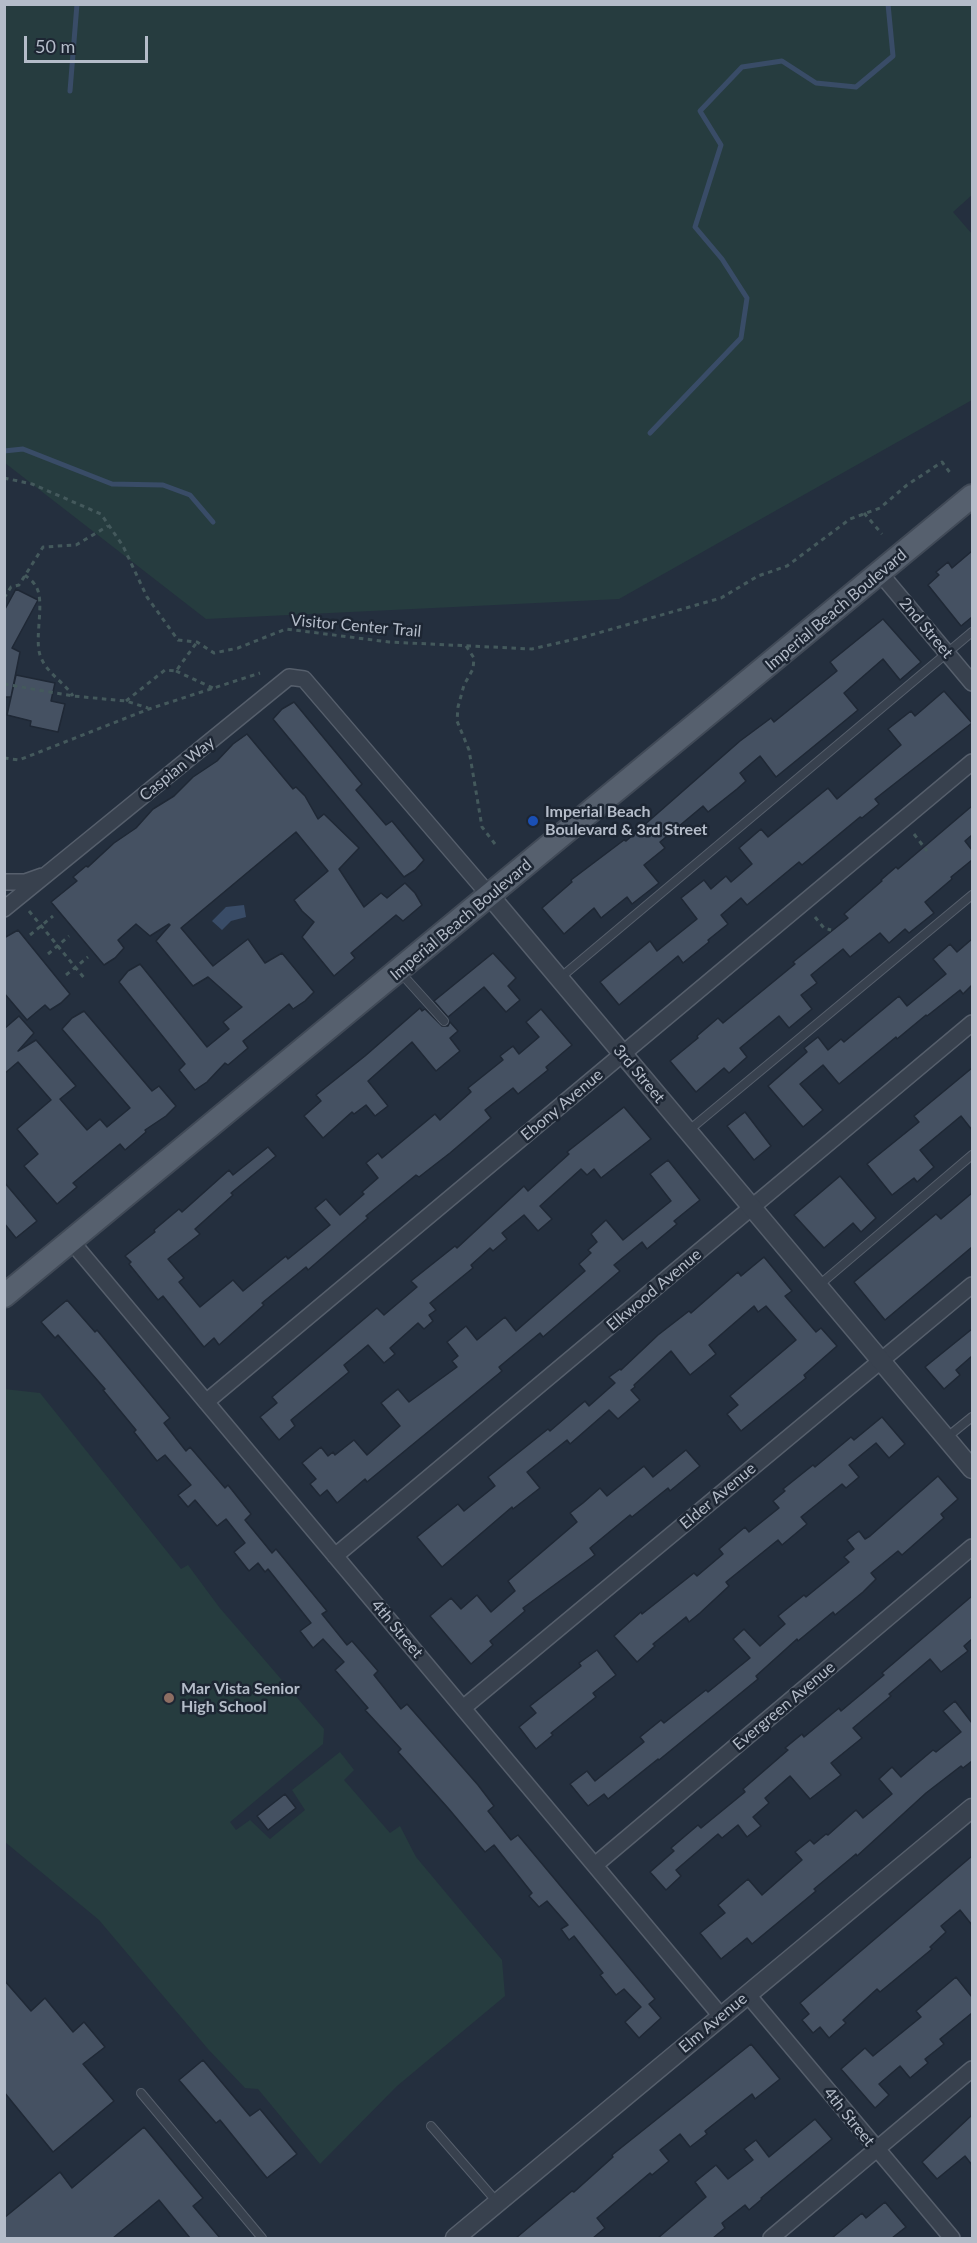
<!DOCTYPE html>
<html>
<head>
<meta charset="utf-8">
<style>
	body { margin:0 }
	#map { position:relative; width:977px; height:2243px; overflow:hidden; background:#242f3e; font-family:Lato,sans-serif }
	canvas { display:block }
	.frame { position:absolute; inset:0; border:6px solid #b4bcc9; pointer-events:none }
	.scale { position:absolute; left:24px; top:36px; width:124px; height:27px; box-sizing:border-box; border:3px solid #b4bcc9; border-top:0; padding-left:8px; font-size:18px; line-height:21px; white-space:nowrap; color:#b4bcc9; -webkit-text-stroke:4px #1d2633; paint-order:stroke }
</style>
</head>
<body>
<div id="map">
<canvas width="977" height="2243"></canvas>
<div class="frame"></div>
<div class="scale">50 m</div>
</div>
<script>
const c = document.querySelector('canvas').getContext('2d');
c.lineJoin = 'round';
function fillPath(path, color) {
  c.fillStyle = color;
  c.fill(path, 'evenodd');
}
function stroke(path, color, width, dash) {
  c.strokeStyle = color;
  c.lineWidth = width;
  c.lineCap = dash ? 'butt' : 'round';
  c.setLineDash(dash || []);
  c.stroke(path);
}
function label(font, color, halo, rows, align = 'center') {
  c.font = font + ' Lato,sans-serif';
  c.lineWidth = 5;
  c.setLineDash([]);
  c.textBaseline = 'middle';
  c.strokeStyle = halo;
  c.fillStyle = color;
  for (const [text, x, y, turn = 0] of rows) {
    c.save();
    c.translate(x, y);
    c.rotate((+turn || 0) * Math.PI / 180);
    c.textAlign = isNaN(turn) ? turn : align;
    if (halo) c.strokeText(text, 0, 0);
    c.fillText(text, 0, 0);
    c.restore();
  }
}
const green = new Path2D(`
	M4,5H972V195L953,212L972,234V400L619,599L206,619L5,463Z
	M4,1389L40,1393L181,1569L188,1565L219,1607L324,1729L323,1744L230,1822L236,1830L250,1820L270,1839L305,1810L292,1790L340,1752L354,1770L344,1780L390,1833L400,1826L416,1857L502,1960L505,1996L397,2086L320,2164L258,2089L245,2088L208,2049L99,1920L5,1842Z`);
const water = new Path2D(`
	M244,905L246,917L231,921L222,930L212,921L226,907Z`);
const stream = new Path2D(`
	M70,91L77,4
	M650,433L741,338L747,298L722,259L695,227L721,145L700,111L742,67L782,61L816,83L856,87L893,56L888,4
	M4,451L23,449L112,484L163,485L190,495L213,522`);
const building = new Path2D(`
	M972,551V617L961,626L928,585L939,575L936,572L948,562L952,568Z
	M16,589L38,600L12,648L20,652L11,697H4V611Z
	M883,619L921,662L900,680L883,659L844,693L858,710L808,751L776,777L760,756L740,773L746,781L737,789L708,812L703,806L660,842L665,848L644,865L659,883L632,904L627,897L601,918L594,908L564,934L542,908L572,882L571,880L624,840L626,841L740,741L771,718L774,722L837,671L830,662Z
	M16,675L55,683L51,701L65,704L58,732L30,726L31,721L7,715Z
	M944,691L972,723L875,799L879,804L862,818L860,817L802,865L799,862L747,905L741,898L721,915L728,924L708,940L709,942L683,963L678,956L619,1005L600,982L650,941L657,951L697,919L681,898L704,880L711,889L726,876L731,882L752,864L739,848L761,829L768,837L828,788L837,799L901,745L888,729L911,711L915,716Z
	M294,702L362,784L356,790L386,825L392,821L424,860L415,870L404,877L273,719L282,709Z
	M247,734L293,789L296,787L305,796L318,819L324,814L359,848L339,869L364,907L381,893L387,898L405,883L415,893L422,905L403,921L396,915L351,953L355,958L334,976L302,937L314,922L302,911L294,900L328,871L296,832L181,928L213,966L248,939L265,963L282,953L314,992L305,1001L293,1009L289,1004L243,1041L248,1048L228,1065L225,1063L207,1082L195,1090L179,1070L185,1064L119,982L128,971L140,964L207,1047L229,1029L223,1022L242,1007L208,977L193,986L156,941L170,925L169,924L150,936L136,924L118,940L124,948L115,958L104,965L51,902L77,881L73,877L86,866L88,867L114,843L136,828L153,809L174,796L193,777L217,761L233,744Z
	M972,806V835L965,841L972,850V860L951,877L952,879L925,902L934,913L909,933L905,929L889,943L880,933L850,957L843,949L811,975L817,983L801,995L812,1009L789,1028L779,1016L740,1048L747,1057L729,1073L724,1068L696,1092L670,1061L698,1038L697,1036L718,1018L723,1023L795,964L793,962L848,918L844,914L882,881L881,880L896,867L898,869Z
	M18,930L70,994L61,1003L50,1010L45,1005L27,1020L4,993V938Z
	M972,939V985L963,994L960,990L927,1016L926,1015L897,1039L896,1037L839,1084L823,1065L800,1084L823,1110L803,1127L768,1086L807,1052L804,1048L818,1037L828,1050L841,1039L844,1042L899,996L907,1006L946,974L933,959L950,944L957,952Z
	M493,953L516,978L508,986L520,1000L506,1012L484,987L448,1017L434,1001Z
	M420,1008L422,1011L425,1009L442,1026H448L450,1022L458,1031L450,1038L460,1051L436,1071L412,1042L368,1081L388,1106L375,1116L366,1105L354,1114L352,1112L323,1138L304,1116L321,1101L316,1095L365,1056Z
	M541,1009L572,1045L546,1067L548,1070L518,1094L513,1088L485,1110L491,1118L450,1153L419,1177L416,1175L366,1216L368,1218L308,1270L306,1267L262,1303L264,1305L219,1345L214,1338L204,1347L163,1296L158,1300L129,1264L131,1262L125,1256L155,1232L154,1230L179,1209L182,1212L229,1170L233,1175L268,1147L276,1156L231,1193L233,1195L195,1229L200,1234L168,1259L184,1278L179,1282L200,1307L233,1280L243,1291L286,1256L288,1259L330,1225L315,1208L326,1199L340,1215L364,1194L362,1192L378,1178L366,1163L378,1153L382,1158L435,1114L440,1120L471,1092L468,1088L503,1060L500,1056L513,1046L519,1054L539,1037L526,1022Z
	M84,1011L152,1091L159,1086L176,1106L166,1116L145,1130L146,1132L125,1150L120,1144L73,1183L77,1187L57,1204L24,1166L38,1154L17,1129L51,1100L18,1062L4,1074V1029L19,1016L34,1033L18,1051L36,1040L76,1086L60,1099L87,1130L100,1119L107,1127L130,1108L62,1029L72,1018Z
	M972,1068V1130L961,1116L920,1150L934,1167L917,1182L914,1178L892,1195L867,1164L919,1122L914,1116Z
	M624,1107L651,1139L601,1178L594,1169L587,1175L581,1169L540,1206L552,1219L538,1231L524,1215L502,1233L507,1239L493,1251L490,1248L471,1265L473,1268L430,1303L436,1310L429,1315L433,1321L424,1329L418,1323L390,1348L395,1354L384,1363L368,1345L344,1365L349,1372L291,1420L295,1426L279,1440L260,1417L277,1403L272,1397L377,1308L384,1315L417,1287L411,1281L455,1246L457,1248L524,1186L528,1191L569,1154L567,1152Z
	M745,1112L771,1146L754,1160L727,1126Z
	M668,1160L700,1200L674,1221L677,1224L647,1249L642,1242L614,1265L620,1271L543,1337L540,1333L499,1367L502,1371L367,1482L365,1479L337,1503L327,1490L320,1496L310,1484L316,1479L302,1463L321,1447L328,1456L333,1452L335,1455L354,1440L367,1455L400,1426L381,1403L398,1389L409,1402L457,1367L452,1361L458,1356L447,1342L466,1326L477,1340L505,1317L516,1331L585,1271L579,1264L591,1253L588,1250L597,1242L591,1234L606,1220L623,1240L671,1201L650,1174Z
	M840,1176L876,1218L861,1232L853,1223L824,1248L794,1215Z
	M4,1182L37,1221L16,1238L4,1223Z
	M972,1193V1247L885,1320L854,1282L936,1214L941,1219Z
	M764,1257L792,1291L785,1296L816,1332L821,1328L837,1346L804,1375L806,1378L741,1431L727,1414L738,1405L730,1396L796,1340L766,1306L758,1312L754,1306L709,1345L716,1354L690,1375L671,1351L634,1385L635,1387L631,1390L640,1400L618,1419L609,1410L570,1444L567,1440L527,1472L540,1488L513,1509L512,1507L442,1567L417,1537L458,1504L464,1511L495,1486L488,1477L548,1429L550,1431L585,1401L589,1406L615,1383L609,1377L620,1369L621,1370L658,1335L689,1311L691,1313L738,1272L741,1276Z
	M67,1300L95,1332L97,1330L170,1418L164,1423L186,1451L190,1447L225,1488L228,1485L251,1514L245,1520L272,1553L276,1549L327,1611L322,1614L347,1645L352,1641L378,1671L374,1675L401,1709L407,1704L478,1785L494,1806L488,1811L511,1840L518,1835L655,1999L649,2004L661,2018L639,2038L625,2022L641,2007L624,1989L616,1995L600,1975L603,1973L574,1936L569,1940L561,1929L568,1925L547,1901L539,1907L529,1896L532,1893L494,1845L485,1852L448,1808L398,1752L401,1749L365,1710L368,1708L335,1670L344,1662L323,1639L313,1648L300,1631L311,1623L268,1569L265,1572L258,1563L249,1571L234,1552L245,1543L226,1519L217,1526L195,1500L188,1507L178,1495L191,1485L165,1455L157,1461L134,1432L136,1430L103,1390L105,1389L58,1335L55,1338L41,1322Z
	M972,1329V1356L956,1370L960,1375L944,1389L925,1367Z
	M882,1417L905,1444L889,1458L876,1443L849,1465L859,1477L846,1488L842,1484L801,1517L807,1524L782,1545L778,1540L726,1582L729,1586L700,1613L689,1622L686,1617L653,1644L655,1646L637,1662L614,1636L641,1612L642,1614L694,1573L697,1576L723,1554L719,1549L745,1527L749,1532L779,1508L773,1501L785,1491L783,1489L813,1465L815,1467L851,1437L854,1440Z
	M686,1450L700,1466L670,1491L668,1488L632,1517L630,1515L590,1548L595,1555L523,1608L525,1611L490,1641L493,1645L471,1664L430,1616L451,1598L461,1609L477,1595L491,1612L515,1591L508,1581L577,1522L570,1513L583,1503L600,1488L607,1496L644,1466L653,1477Z
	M938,1476L958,1499L941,1514L944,1518L902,1555L898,1551L871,1573L876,1579L863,1592L835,1615L833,1612L798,1641L797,1639L756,1676L758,1679L659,1760L658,1759L608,1799L604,1794L588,1806L570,1784L587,1771L595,1781L644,1742L640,1737L661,1720L664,1723L706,1690L708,1692L750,1658L733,1639L744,1629L760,1646L785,1624L778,1616L804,1595L806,1597L849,1562L844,1557L854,1549L847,1540L859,1531L865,1539L870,1536Z
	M972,1596V1639L964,1646L968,1651L941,1672L930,1659L889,1694L891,1696L853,1728L862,1738L831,1763L841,1775L810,1799L790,1776L765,1798L769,1803L753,1817L761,1826L747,1837L738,1825L722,1838L718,1834L676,1870L681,1876L666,1890L650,1872L674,1851L671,1848L698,1825L701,1828L745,1792L743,1789L788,1750L785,1748L802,1734L804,1737L839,1708L841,1711L884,1675L882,1673Z
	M597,1650L616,1675L593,1693L596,1697L551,1733L553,1735L536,1749L519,1727L536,1713L530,1706L581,1666L579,1663Z
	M955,1701L972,1723V1761L963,1768L961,1766L926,1793L857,1856L856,1854L814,1889L816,1891L752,1944L747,1938L721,1959L700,1933L725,1913L718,1905L748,1879L762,1895L802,1860L795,1852L810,1840L814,1844L826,1834L828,1835L856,1810L863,1818L892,1794L879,1779L892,1767L901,1777L933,1750L936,1752L961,1732L943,1711Z
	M285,1794L296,1808L268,1830L257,1816Z
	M972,1856V1925L960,1910L941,1926L946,1932L930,1947L932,1949L880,1992L877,1989L843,2020L846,2023L829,2038L820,2027L813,2033L802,2020L809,2014L800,2003Z
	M956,1977L972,1997V2013L940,2039L944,2044L925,2059L928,2063L910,2078L900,2066L879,2084L889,2095L875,2108L841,2069L865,2048L873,2056L921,2017L916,2011Z
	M4,1980L31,2011L45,1998L73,2032L84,2022L105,2047L83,2064L114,2101L53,2152L4,2092Z
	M751,2044L780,2079L755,2099L752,2094L705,2131L707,2134L690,2147L680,2134L660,2150L669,2161L652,2175L650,2173L597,2218L605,2228L593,2238H516L572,2191L574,2192L613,2157L612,2155Z
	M203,2060L250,2116L260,2109L297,2154L267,2178L220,2120L216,2123L179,2080Z
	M972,2115V2165L965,2156L937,2179L922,2162Z
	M815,2119L832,2139L761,2198L762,2199L749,2210L745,2205L722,2223L725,2228L713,2238H658L706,2197L695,2182L716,2165L728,2179L753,2160L744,2149L756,2140L769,2157Z
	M144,2127L203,2198L193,2206L220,2238H190L159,2200L113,2238H4V2218L60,2172L72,2188Z
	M885,2202L906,2227L892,2238H832L862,2213L866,2218Z`);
const path = new Path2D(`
	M4,478L32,484L101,514L123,546L147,597L178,640L197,642L214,653L238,648L286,629L389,642L532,649L584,637L721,598L758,576L787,566L850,519L880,508L907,485L942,462L951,474
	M864,513L882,534
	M25,575C28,578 33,581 35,585C46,599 34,636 40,655C46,673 63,681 73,696
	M4,598L11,587L19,585L43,547L76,545L108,526
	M466,646L474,658L473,669L464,685L458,707L457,721L469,750L482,827L495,844
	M176,671L215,689
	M4,684L73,696L126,701L148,708
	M126,701L165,670L176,671L197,642
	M4,758L19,760L149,709L260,673
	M914,834L927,851
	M29,911L85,979
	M815,917L824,928L831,930
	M30,935L53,916
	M48,954L69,936
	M66,975L88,957`);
const service = new Path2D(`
	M400,972L444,1021
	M560,978L972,632
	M688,1131L972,895
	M818,1286L972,1155
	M946,1438L972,1417
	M141,2093L262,2238
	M431,2126L497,2202`);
const minor = new Path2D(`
	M880,573L972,683
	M4,882H25L42,876
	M4,909L289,677L304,679L490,896
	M72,1242L721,2016
	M206,1402L972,762
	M335,1556L972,1023
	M463,1708L972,1285
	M595,1865L972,1547
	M748,1995L952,2238
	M771,2238L972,2069`);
const tertiary = new Path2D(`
	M490,896L972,1469
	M455,2238L972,1808`);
const primary = new Path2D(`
	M4,1296L972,496`);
const markers = [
	[533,821,6,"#1a4fb4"],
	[169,1698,6,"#8d6e63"]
];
const streetNames = [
	["Imperial Beach Boulevard",836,610,-40],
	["Visitor Center Trail",356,626,5],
	["2nd Street",926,628,50],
	["Caspian Way",177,769,-39],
	["Imperial Beach Boulevard",461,920,-40],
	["3rd Street",639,1074,50],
	["Ebony Avenue",562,1105,-40],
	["Elkwood Avenue",654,1290,-40],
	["Elder Avenue",718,1496,-40],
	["4th Street",397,1629,50],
	["Evergreen Avenue",784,1706,-40],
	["Elm Avenue",713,2023,-40],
	["4th Street",849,2117,51]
];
const poiNames = [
	["Imperial Beach",545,812],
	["Boulevard & 3rd Street",545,830],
	["Mar Vista Senior",181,1689],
	["High School",181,1707]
];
fillPath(green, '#263c3f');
fillPath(water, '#394c67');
stroke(stream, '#394c67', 5);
fillPath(building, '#455162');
stroke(building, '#1f2835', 1.5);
stroke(service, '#565f6c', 10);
stroke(minor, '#565f6c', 18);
stroke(tertiary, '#565f6c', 21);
stroke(primary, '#414a57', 26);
stroke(path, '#44595c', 3, [4.5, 4.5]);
stroke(service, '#38414e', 8);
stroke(minor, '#38414e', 15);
stroke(tertiary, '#38414e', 18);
stroke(primary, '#56606e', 22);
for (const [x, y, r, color] of markers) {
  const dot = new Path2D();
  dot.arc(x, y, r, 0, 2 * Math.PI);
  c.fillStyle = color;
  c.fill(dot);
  stroke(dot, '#1d2633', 2);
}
label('16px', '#b4bcc9', '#1d2633', streetNames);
label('bold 16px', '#b4bcc9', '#1d2633', poiNames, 'left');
</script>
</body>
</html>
